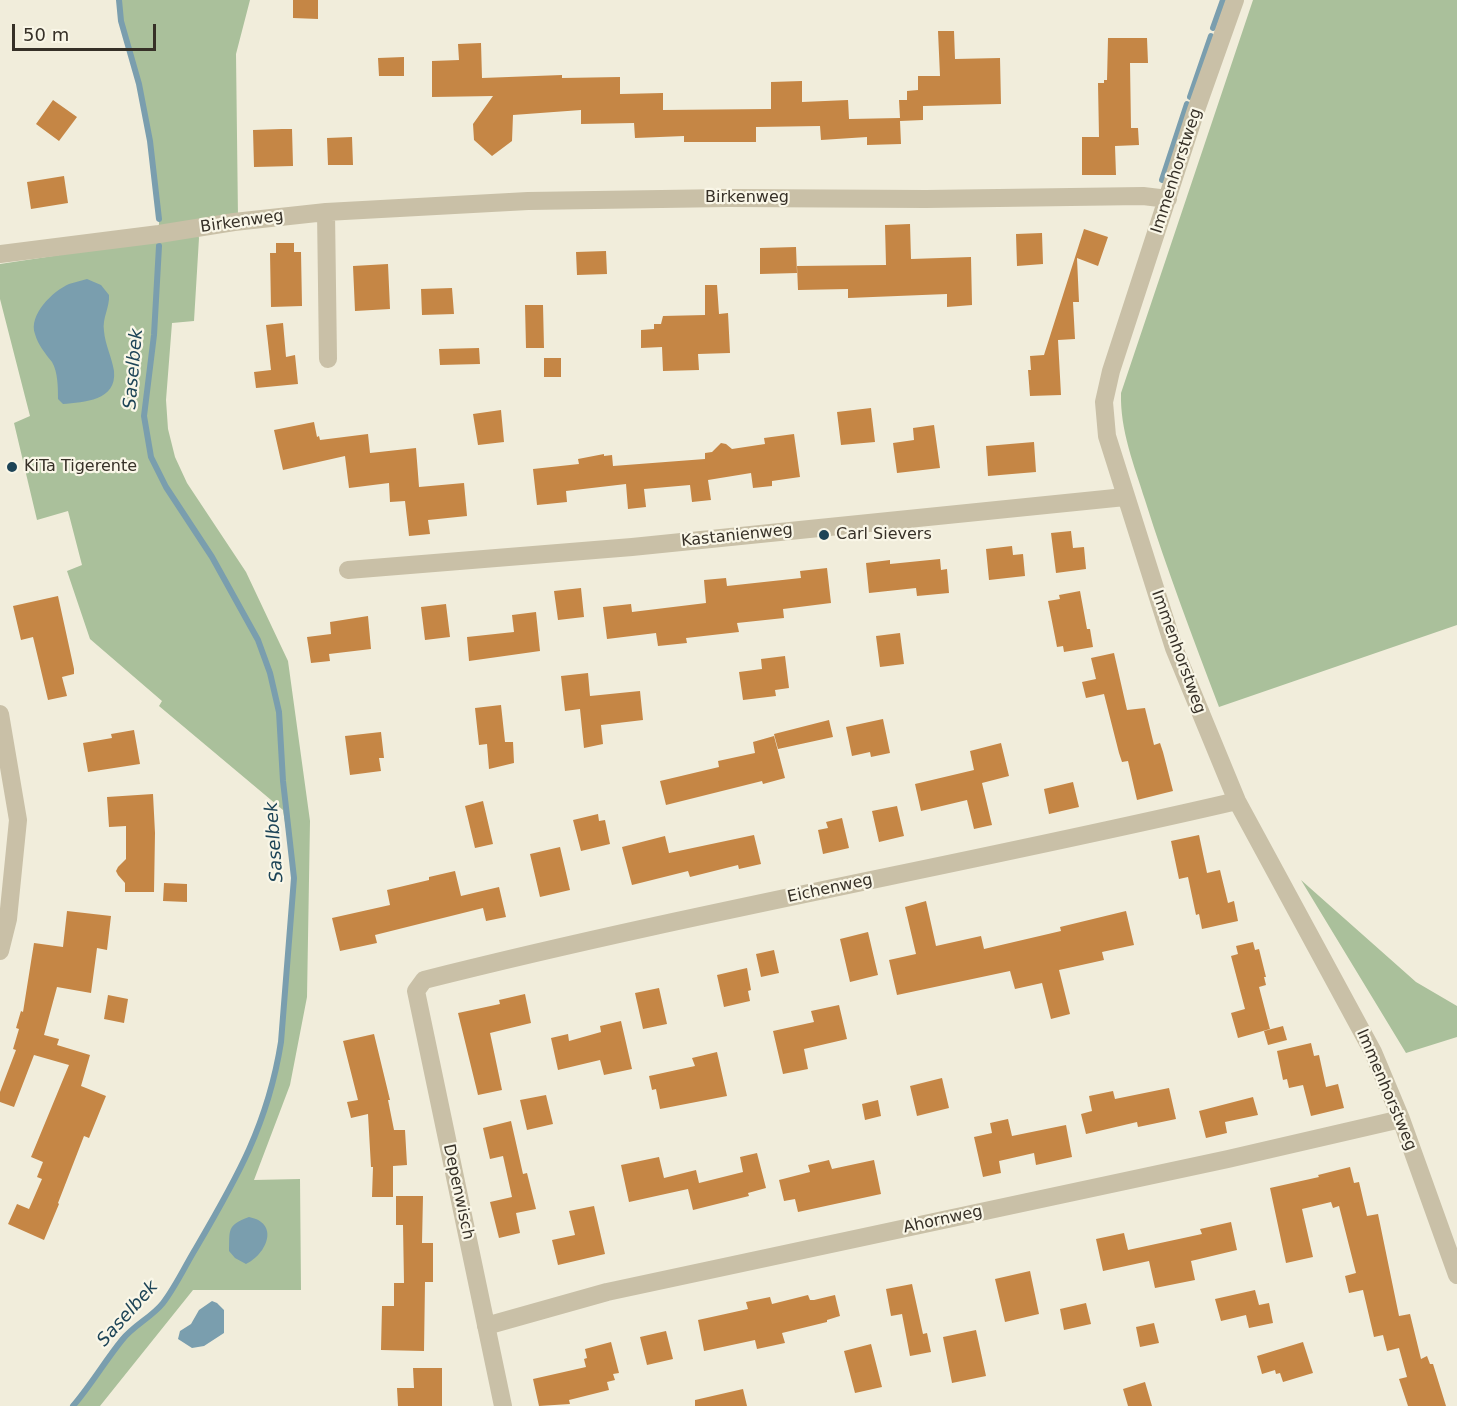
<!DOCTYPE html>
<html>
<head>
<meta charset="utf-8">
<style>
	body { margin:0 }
	#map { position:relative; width:1457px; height:1406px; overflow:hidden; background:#f1eddb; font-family:"DejaVu Sans",sans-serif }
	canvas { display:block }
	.scale { position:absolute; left:12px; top:24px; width:144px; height:27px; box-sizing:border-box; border:3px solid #363027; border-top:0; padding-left:8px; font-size:18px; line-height:21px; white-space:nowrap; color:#363027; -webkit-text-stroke:4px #f9f6e7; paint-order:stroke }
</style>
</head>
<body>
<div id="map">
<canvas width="1457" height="1406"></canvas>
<div class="scale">50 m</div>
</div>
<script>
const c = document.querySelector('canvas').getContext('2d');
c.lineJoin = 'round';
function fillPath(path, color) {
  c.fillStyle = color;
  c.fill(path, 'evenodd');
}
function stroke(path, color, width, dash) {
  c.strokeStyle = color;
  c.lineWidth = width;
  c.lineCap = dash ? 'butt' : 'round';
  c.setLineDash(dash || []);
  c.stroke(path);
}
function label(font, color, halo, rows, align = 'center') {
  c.font = font + ' "DejaVu Sans",sans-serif';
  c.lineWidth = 4.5;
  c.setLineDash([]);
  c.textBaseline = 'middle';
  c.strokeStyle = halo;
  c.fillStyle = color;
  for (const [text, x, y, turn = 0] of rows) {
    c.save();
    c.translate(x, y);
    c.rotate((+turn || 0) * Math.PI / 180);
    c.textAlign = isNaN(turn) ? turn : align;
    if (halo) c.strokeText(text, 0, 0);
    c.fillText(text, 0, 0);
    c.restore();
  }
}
const green = new Path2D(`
	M119,0H250L236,54L238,218L196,223L199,238L194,321L172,323L166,400L168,429L175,457L187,483L246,572L288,661L310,821L307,997L290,1085L254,1180L300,1179L301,1290H193L100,1406H73C90,1384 105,1361 123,1340C134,1326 152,1317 163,1303C176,1286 185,1265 196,1247C237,1179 268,1122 281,1042L294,878L283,810L159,706L162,701L90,639L67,571L82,565L68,511L37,520L14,423L30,416L0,299V264L159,240V219L150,141L139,84L121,21Z
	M1253,0H1457V625L1219,707C1193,638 1167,570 1145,500C1134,465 1120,430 1121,393Z
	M1301,880L1416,982L1457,1006V1037L1406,1053Z`);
const water = new Path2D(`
	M87,279L101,285L109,295C110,307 102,318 104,331C105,344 112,358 114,371C117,401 84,402 63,404L58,399C58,388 58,372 52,362C45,353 38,345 35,334C28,315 53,291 69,284C75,282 81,281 87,279Z
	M249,1217C280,1223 267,1254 246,1264L235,1258L229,1251C230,1231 226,1225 249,1217Z
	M212,1301L217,1303L224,1310V1333L204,1346L192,1348L178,1339L180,1331L191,1324L199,1310Z`);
const stream = new Path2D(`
	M119,0L121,21L139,84L150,141L159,219
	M1213,28L1223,0
	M1190,97L1211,36
	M1162,180L1187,104
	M73,1406C91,1385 105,1361 122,1340C134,1325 152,1317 163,1303C176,1286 185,1266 196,1248C237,1178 268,1124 281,1042L294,878L283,781L279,712L270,673L258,640L212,557L166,487L151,457L144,416L154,335L159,246`);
const building = new Path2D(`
	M293,0H318V19L293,18Z
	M938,31H954L955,59L1000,58L1001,104L923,106V120L900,121L901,144L867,145V137L821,140L820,126L756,127V142H684V136L635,138L634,123L581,124V110L513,115L512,141L492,156L474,140L473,124L493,96L432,97V61L459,60L458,44L481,43L482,78L562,75V78L620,77V94L663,93V110L771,109V82L802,81V102L848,100L849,119L900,118L899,100H907V91L918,90V76H940Z
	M1108,38H1147L1148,63H1130L1131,128H1138L1139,145L1115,146L1116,175H1082V137H1099L1098,83H1104V80H1107Z
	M404,57V76H379L378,58Z
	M53,100L77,117L59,141L36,124Z
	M282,129H292L293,166L254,167L253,130Z
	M352,137L353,165H328L327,138Z
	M64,176L68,203L31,209L27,182Z
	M910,224L911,259L971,257L972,305L947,307V294L848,298V289L798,290L797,266L886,265L885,225Z
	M1084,229L1108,237L1098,266L1077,258L1079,302H1073L1075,339L1058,340L1061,395L1030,396L1028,370H1031L1030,356L1044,355Z
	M1042,233L1043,264L1017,266L1016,234Z
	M276,243H294V252H301L302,306L271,307L270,253H276Z
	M796,247L797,273L760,274V248Z
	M606,251L607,274L577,275L576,252Z
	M388,264L390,309L355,311L353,266Z
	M705,285H717L719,314L728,313L730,353L698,354L699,370L663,371L662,347L641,348V330L654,329V324H661L663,316L705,315Z
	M452,288L454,314L422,315L421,289Z
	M525,305H543L544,348H526Z
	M283,323L286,357L295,355L298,384L256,388L254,372L271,370L266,325Z
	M479,348L480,364L440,365L439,349Z
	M544,358H561V377H544Z
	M871,408L875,442L841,445L837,412Z
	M501,410L504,442L478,445L473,414Z
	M314,422L317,437L319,436L320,440L368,434L370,453L416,448L419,487L464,483L467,516L428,520L430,534L409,536L405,501L390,502L389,483L349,488L345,456L283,470L274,430Z
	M934,425L940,468L897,473L893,443L914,440L913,428Z
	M794,434L800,477L772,481V486L753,488L751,473L708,480L711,500L692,502L690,485L644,489L646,507L628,509L626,484L566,491L567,502L537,505L533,469L579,464L578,459L604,454V456L612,455L613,466L705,459V453L712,452L721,443L726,444L732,449L765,444L764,438Z
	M1034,442L1036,472L988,476L986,446Z
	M1071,531L1073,548L1084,547L1086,569L1056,573L1051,533Z
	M1012,546L1013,555L1023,554L1025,576L989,580L986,549Z
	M940,559L941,570L947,569L949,593L917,596L916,588L869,593L866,563L890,560V564Z
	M827,568L831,603L783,609L784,618L737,623L739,632L686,638L687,643L658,646L656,633L607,639L603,607L631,604L632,612L706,603L704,580L726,578L727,586L801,578L800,571Z
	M581,588L584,617L558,620L554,591Z
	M1080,591L1087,629H1090L1093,647L1064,652L1063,646L1057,647L1048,601L1060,599L1059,595Z
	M58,596L74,669V674L62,677L67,696L48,700L33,637L21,640L13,606Z
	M446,604L450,637L425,640L421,607Z
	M536,612L540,651L469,661L467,637L514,632L512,615Z
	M368,616L371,649L329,654L330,661L311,663L307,637L331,634L330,622Z
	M900,633L904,664L880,667L876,636Z
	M1114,653L1127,710L1145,708L1154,745L1160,743L1163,752L1173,791L1137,800L1128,761L1122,762L1119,753L1104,694L1086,698L1082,682L1096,679L1091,658Z
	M785,656L789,688L775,690L776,696L743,700L739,672L762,669L761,659Z
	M588,673L590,696L640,691L643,720L601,725L603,744L584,748L580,709L565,711L561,676Z
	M501,705L505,742H513L514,763L489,769L487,744L479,745L475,708Z
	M883,719L890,753L871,757L870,752L852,756L846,727Z
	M829,720L833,737L778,749L774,734Z
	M134,730L140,764L88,772L83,743L112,738L111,734Z
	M381,732L384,758H379L381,771L350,775L345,736Z
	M774,736L785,778L763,784L762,781L666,805L660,781L719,767L718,761L755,753L753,742Z
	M1001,743L1009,776L982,783L992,825L974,829L967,800L921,811L915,784L974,770L970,751Z
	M1073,782L1079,807L1049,814L1044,789Z
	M153,794L155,833L154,892H125V883L118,875L116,871L118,867L126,859V826L109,827L107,797Z
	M483,801L493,844L475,848L465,806Z
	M897,806L904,836L879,842L872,811Z
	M598,814L599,821L605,820L610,844L581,851L573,820Z
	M842,818L849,848L823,854L818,830L828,828L826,822Z
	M754,835L761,864L739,869L738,865L690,877L688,871L632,885L622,847L665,836L669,853Z
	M1199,835L1207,873L1220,870L1228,903L1234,901L1238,921L1202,929L1199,914L1196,915L1188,877L1179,879L1171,841Z
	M560,847L570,890L540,897L530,854Z
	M455,871L461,896L499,887L506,917L486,921L483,908L375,935L377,943L340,951L332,918L390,905L387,890L429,880V877Z
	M164,883L187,884V902L163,901Z
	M926,901L936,946L981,936L984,949L1061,931L1060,927L1126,911L1134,945L1102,952L1104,960L1059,970L1070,1014L1051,1019L1042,983L1015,989L1010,971L897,995L889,960L916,954L905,907Z
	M67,911L111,916L107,950L97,948L91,993L57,987L44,1035L59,1039L57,1045L90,1055L81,1086L106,1096L89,1138L84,1136L58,1203L59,1204L44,1240L8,1224L17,1204L29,1209L42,1179L37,1177L43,1162L31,1157L69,1065L34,1055L14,1107L0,1102V1092L16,1050L13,1049L19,1029L16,1028L21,1011L23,1012L34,943L63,947Z
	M868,932L878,975L850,982L840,939Z
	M1253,942L1255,950L1259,949L1266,977H1264L1266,985L1259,987L1270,1029L1238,1038L1231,1013L1245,1009L1231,956L1238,954L1236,946Z
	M774,950L779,973L761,977L756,954Z
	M747,968L751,990L748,991L750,1001L724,1007L717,975Z
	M659,988L667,1024L643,1029L635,993Z
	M525,994L531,1023L490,1033L502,1090L478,1095L458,1013L500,1004L499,1000Z
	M108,995L128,999L124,1023L104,1019Z
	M839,1005L847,1039L804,1049L808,1069L783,1074L773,1031L814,1022L811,1011Z
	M621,1021L632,1069L604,1075L600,1060L558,1070L551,1038L568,1034L569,1041L601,1032L600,1026Z
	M1283,1026L1287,1040L1268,1045L1264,1031Z
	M374,1034L390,1100H388L394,1130H405L407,1165L393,1166V1197H372L373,1167H371L368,1114L351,1118L347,1102L358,1100L343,1041Z
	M1311,1043L1314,1056L1319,1055L1326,1087L1338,1084L1344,1108L1311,1116L1303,1085L1289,1088L1287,1079L1283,1080L1277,1051Z
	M717,1052L727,1096L660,1109L656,1089L652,1090L649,1076L695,1066L692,1058Z
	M942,1078L949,1108L917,1116L910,1086Z
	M1169,1088L1176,1119L1138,1127L1137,1122L1086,1134L1081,1114L1092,1111L1089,1096L1113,1091L1115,1099Z
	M546,1095L553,1124L527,1130L520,1100Z
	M1253,1097L1258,1115L1225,1122L1227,1133L1206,1138L1199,1111Z
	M878,1100L881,1116L865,1120L862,1104Z
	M1008,1119L1012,1136L1066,1125L1072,1157L1036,1165L1034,1153L999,1161L1001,1173L983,1177L974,1137L992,1133L990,1123Z
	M511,1121L523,1174L527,1173L536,1209L516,1213L520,1233L499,1238L490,1202L512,1197L503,1156L490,1159L483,1128Z
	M757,1153L766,1188L748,1193L749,1196L693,1210L688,1189L629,1202L621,1165L659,1157L664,1178L696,1170L699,1183L743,1172L740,1157Z
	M829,1160L832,1169L874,1160L881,1194L798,1212L795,1199L784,1201L779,1180L810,1172L808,1165Z
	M1350,1167L1354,1183L1359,1182L1367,1216L1378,1214L1399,1316L1410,1314L1421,1359L1427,1356L1430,1364H1433L1446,1406H1408L1399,1379L1407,1377L1399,1348L1387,1351L1383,1335L1374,1337L1363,1290L1349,1293L1345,1276L1356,1273L1339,1206L1333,1208L1331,1202L1302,1209L1313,1257L1286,1263L1270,1188L1319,1177L1318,1175Z
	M396,1196H423L422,1243H433V1282H425L424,1351L381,1350L382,1306H394V1283H404L403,1225H396Z
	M594,1206L605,1254L558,1265L552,1240L575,1235L569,1211Z
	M1231,1222L1237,1250L1191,1261L1195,1280L1155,1288L1149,1261L1103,1271L1096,1239L1124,1233L1128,1250L1202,1234L1200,1229Z
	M1030,1271L1039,1314L1005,1322L995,1279Z
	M912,1284L923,1334L927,1333L931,1352L910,1356L902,1314L891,1316L886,1289Z
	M1255,1290L1259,1305L1269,1303L1273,1323L1249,1328L1246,1315L1221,1321L1215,1299Z
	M808,1295L810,1300H814L835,1295L840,1316L827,1320V1322L782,1333L785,1343L757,1349L755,1340L704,1351L698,1320L748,1309L746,1302L770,1297L772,1304Z
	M1086,1303L1091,1324L1064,1330L1060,1309Z
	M1154,1323L1159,1343L1140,1347L1136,1327Z
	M976,1330L986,1376L952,1383L943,1337Z
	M666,1331L673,1359L647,1365L640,1337Z
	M611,1342L619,1373L613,1374L615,1380L607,1382L609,1390L569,1400L570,1404L539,1406L533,1379L586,1367L584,1359L587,1358L585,1349Z
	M1303,1342L1313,1373L1283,1382L1280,1373L1276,1374L1275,1370L1262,1374L1257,1356Z
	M871,1344L882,1387L855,1393L844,1351Z
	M413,1368H442V1406H398L397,1388H414Z
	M1145,1382L1152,1406H1128L1123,1389Z
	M743,1389L747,1406H695V1400Z`);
const minor = new Path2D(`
	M1235,0L1196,110L1111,371L1104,402L1107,436L1174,648L1237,801L1373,1052L1401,1119L1457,1275
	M326,212L328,359
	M0,254L159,234L234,222L326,212L528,201L728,198L926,199L1143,196L1168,199
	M348,570L632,547L1125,497
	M0,714L18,820L8,919L0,951
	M486,1326L607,1292L1228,1159L1401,1119
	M503,1406L416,991L424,980C693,912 967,864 1237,801`);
const markers = [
	[12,467,6,"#1d4457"],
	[824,535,6,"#1d4457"]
];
const streetNames = [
	["Immenhorstweg",1177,171,-72],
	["Birkenweg",747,198],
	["Birkenweg",242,222,-8],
	["Kastanienweg",737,536,-6],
	["Immenhorstweg",1178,652,70],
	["Eichenweg",830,889,-12],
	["Immenhorstweg",1386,1090,67],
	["Depenwisch",458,1192,78],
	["Ahornweg",943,1220,-12]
];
const poiNames = [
	["KiTa Tigerente",24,467],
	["Carl Sievers",836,535]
];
const waterNames = [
	["Saselbek",134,369,-85],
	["Saselbek",275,842,-94],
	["Saselbek",128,1314,-48]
];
fillPath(green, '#aac09b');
fillPath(water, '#7a9eae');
stroke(stream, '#7a9eae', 6);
fillPath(building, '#c58645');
stroke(minor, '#c9c0a7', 18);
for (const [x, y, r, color] of markers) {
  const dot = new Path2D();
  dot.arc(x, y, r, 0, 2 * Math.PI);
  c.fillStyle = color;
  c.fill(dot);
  stroke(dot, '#f9f6e7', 2);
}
label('16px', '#363027', '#f9f6e7', streetNames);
label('16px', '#363027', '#f9f6e7', poiNames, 'left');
label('italic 18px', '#1d4457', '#f9f6e7', waterNames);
</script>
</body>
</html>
